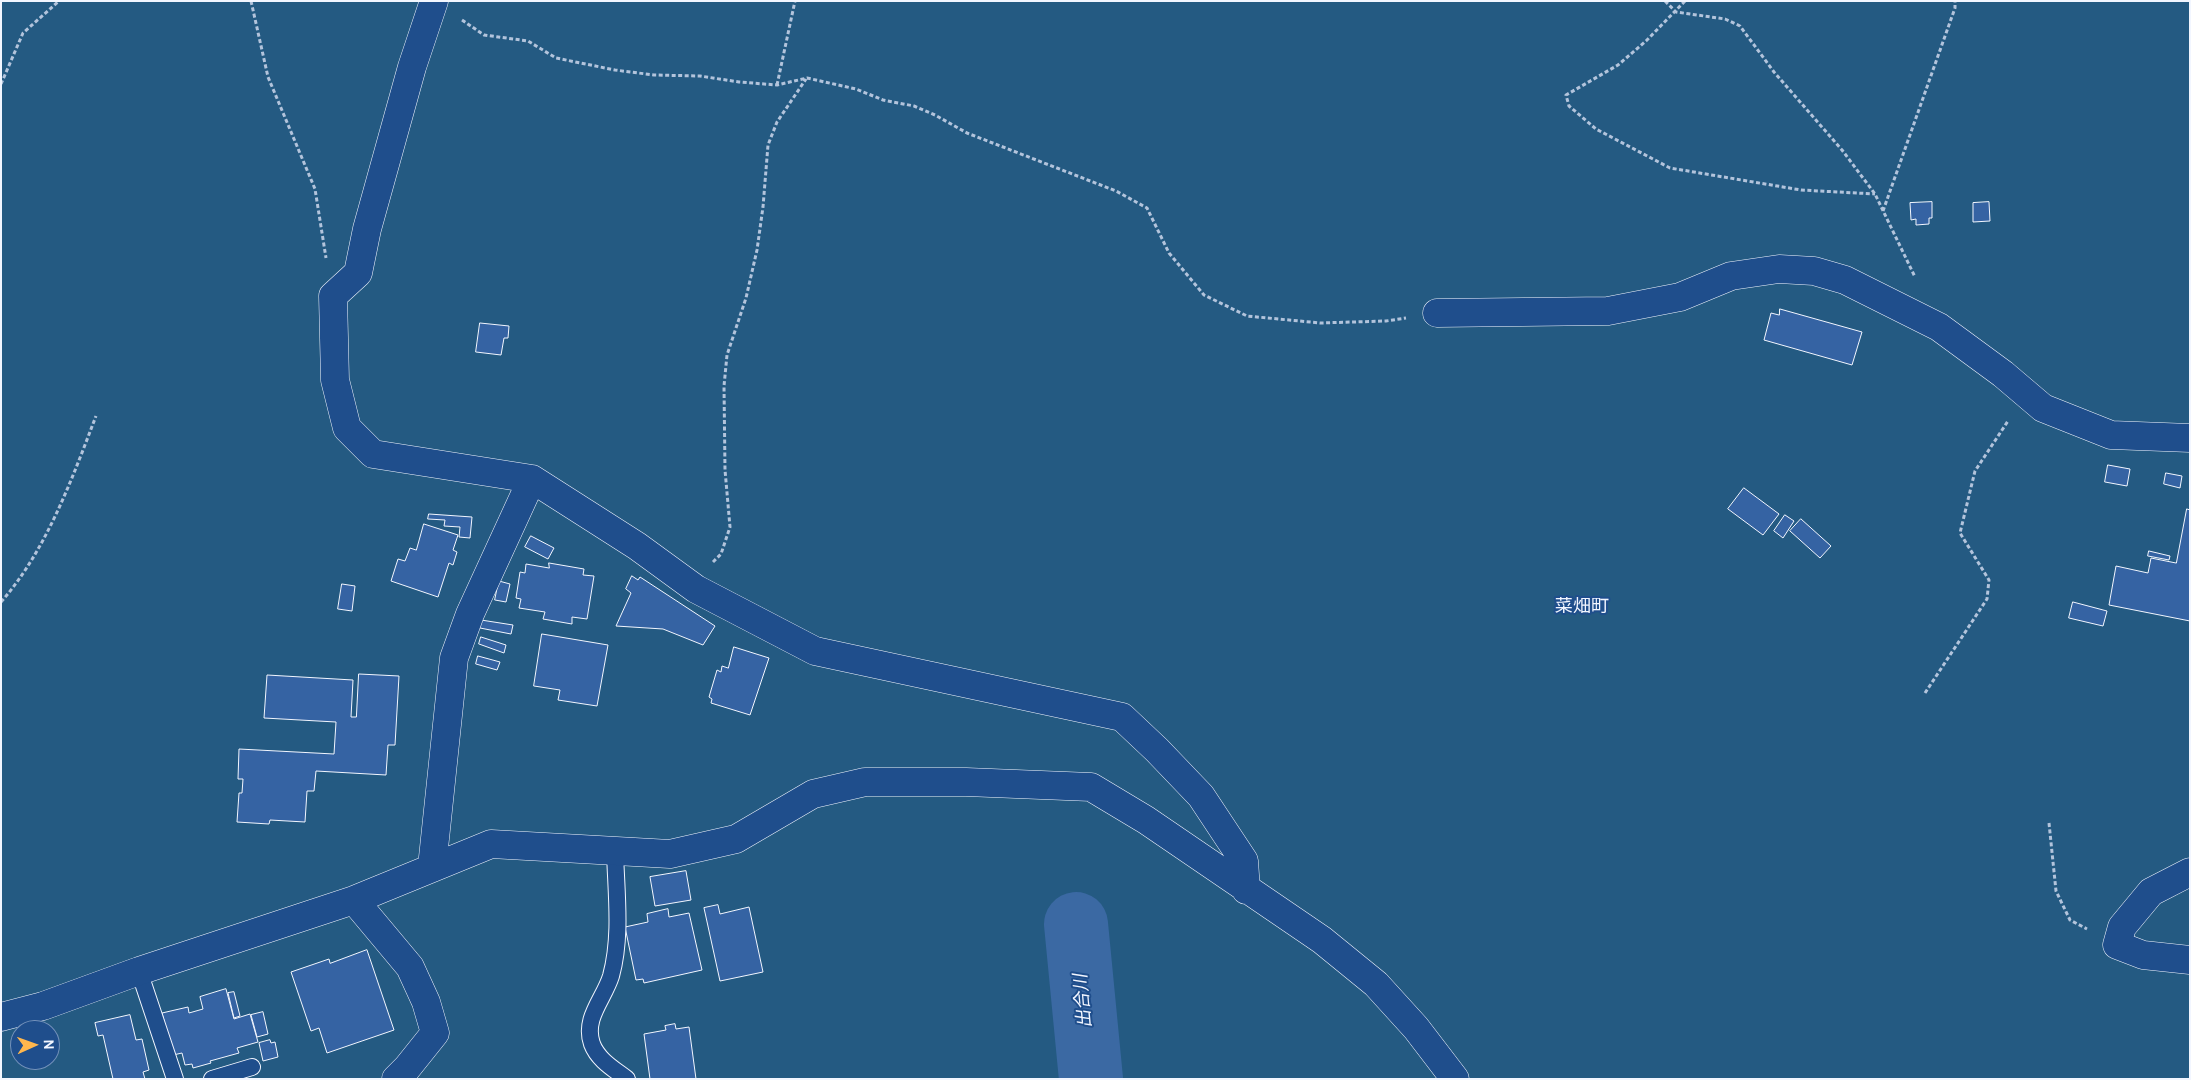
<!DOCTYPE html>
<html>
<head>
<meta charset="utf-8">
<style>
	body { margin:0 }
	#map { position:relative; width:2191px; height:1080px; overflow:hidden; background:#1f4e8c; font-family:Cabin,sans-serif }
	canvas { display:block }
	.frame { position:absolute; inset:0; border:2px solid #f2f6ff; pointer-events:none }
	.north { position:absolute; left:10px; top:1020px; width:50px; height:50px; box-sizing:border-box; background:#1f4e8c; border:1px solid #7391ba; border-radius:50%; rotate:88deg; font-size:14px; font-weight:700; line-height:20px; text-align:center; color:#f2f6ff }
	.north::after { content:''; display:block; margin:auto; width:18px; height:22px; background:#ffb74d; clip-path:polygon(50% 0,100% 100%,50% 72%,0 100%) }
</style>
</head>
<body>
<div id="map">
<canvas width="2191" height="1080"></canvas>
<div class="frame"></div>
<div class="north">N</div>
</div>
<script>
const c = document.querySelector('canvas').getContext('2d');
c.lineJoin = 'round';
function fillPath(path, color) {
  c.fillStyle = color;
  c.fill(path, 'evenodd');
}
function stroke(path, color, width, dash) {
  c.strokeStyle = color;
  c.lineWidth = width;
  c.lineCap = dash ? 'butt' : 'round';
  c.setLineDash(dash || []);
  c.stroke(path);
}
function label(font, color, halo, rows, align = 'center') {
  c.font = font + ' Cabin,"Noto Sans JP",sans-serif';
  c.lineWidth = 4;
  c.setLineDash([]);
  c.textBaseline = 'middle';
  c.strokeStyle = halo;
  c.fillStyle = color;
  for (const [text, x, y, turn = 0] of rows) {
    c.save();
    c.translate(x, y);
    c.rotate((+turn || 0) * Math.PI / 180);
    c.textAlign = isNaN(turn) ? turn : align;
    if (halo) c.strokeText(text, 0, 0);
    c.fillText(text, 0, 0);
    c.restore();
  }
}
const green = new Path2D(`
	M1,1H2190V1079H1ZM20,1030H50V1060H20Z`);
const river = new Path2D(`
	M1076,924L1091,1079`);
const building = new Path2D(`
	M1932,202V218H1929V224L1916,225V219L1911,220L1910,203Z
	M1989,202L1990,221L1973,222V203Z
	M1780,309L1862,332L1852,365L1764,340L1771,313L1779,315Z
	M480,323L509,326L508,338H504L501,355L476,352Z
	M2108,465L2130,469L2127,486L2105,482Z
	M2166,473L2182,476L2180,488L2164,484Z
	M1744,488L1779,514L1763,535L1728,509Z
	M2187,509L2190,510V621L2109,605L2116,566L2148,573L2151,558L2176,563Z
	M429,514L472,517L470,538L459,537L460,527L444,526L445,520L428,519Z
	M1785,515L1794,521L1783,538L1774,531Z
	M1801,519L1831,546L1820,558L1790,531Z
	M424,524L458,535L453,550L457,552L453,565L449,563L438,597L391,581L398,559L405,561L410,548L416,550Z
	M531,536L554,548L548,559L525,547Z
	M2149,551L2170,556L2169,560L2148,556Z
	M549,563L584,569L583,575L594,576L587,619L572,617V624L543,619L545,612L519,608L521,599L516,598L520,572L525,573L526,564L549,568Z
	M632,576L638,580L640,577L715,626L703,645L663,629L616,626L631,593L626,589Z
	M499,581L510,584L506,602L495,600Z
	M342,584L355,586L352,611L338,609Z
	M2073,602L2107,611L2103,626L2069,618Z
	M481,620L513,625L511,634L480,628Z
	M542,634L608,645L597,706L558,700L560,690L534,686Z
	M481,637L506,645L504,653L479,644Z
	M734,647L769,658L750,715L711,703L712,699L709,697L717,670L721,672L722,666L728,668Z
	M478,656L500,662L497,670L476,664Z
	M359,674L399,676L395,745H388L386,775L316,771L314,791H307L305,822L270,820L269,824L237,822L239,793H242L243,779H238L239,749L334,754L336,722L264,718L267,675L353,680L351,717H356Z
	M686,871L691,900L655,906L650,877Z
	M718,905L720,914L749,907L763,972L720,981L704,908Z
	M668,909L669,917L689,913L702,970L644,983L643,979L636,980L625,927L648,922L647,914Z
	M367,950L394,1030L327,1053L319,1028L311,1031L291,972L329,959L330,963Z
	M226,989L234,1019L250,1014L258,1042L237,1048L239,1053L210,1061L211,1063L193,1068L192,1064L185,1065L182,1053L173,1055L162,1013L188,1007L189,1013L203,1009L200,997Z
	M234,992L240,1016L234,1018L228,993Z
	M263,1012L268,1034L257,1037L251,1015Z
	M130,1015L136,1040L142,1039L149,1070L143,1072L145,1079H113L103,1035L98,1036L95,1023Z
	M675,1024L676,1029L689,1027L696,1079H650L644,1034L666,1030L665,1026Z
	M270,1040L271,1043L275,1042L278,1057L263,1061L259,1043Z`);
const path = new Path2D(`
	M251,1L268,77L315,189L326,258
	M1665,1L1676,12L1725,19L1740,26L1774,72L1842,150L1875,194L1915,277
	M1685,1L1646,41L1618,65L1566,95L1569,106L1596,129L1670,168L1801,190L1875,194
	M462,20L484,35L528,41L556,58L615,70L654,75L700,76L739,82L777,85L807,78L856,89L883,100L914,106L935,115L967,133L1116,191L1147,208L1169,253L1204,295L1247,316L1320,323L1386,321L1406,318
	M1,84L23,33L59,1
	M777,85L795,1
	M1883,211L1955,8V1
	M713,562L721,554L730,527L725,470L724,386L727,355L746,298L757,250L763,207L768,145L777,122L806,79
	M1,602C46,551 72,479 96,416
	M1925,693L1987,599L1989,580L1960,533L1975,471L2008,421
	M2049,823L2056,891L2070,920L2087,929`);
const service = new Path2D(`
	M615,851C616,892 622,936 611,976C604,999 583,1018 592,1044C598,1060 614,1069 627,1079
	M139,971L175,1079
	M212,1079L252,1067`);
const minor = new Path2D(`
	M434,1L412,67L367,229L358,273L333,296L335,380L347,428L373,454L532,479L637,546L696,589L815,651L1122,717L1157,750L1201,796L1244,861L1246,890
	M1437,313L1608,311L1680,297L1731,276L1779,269L1814,271L1845,280L1939,327L2003,374L2043,408L2111,435L2190,438
	M432,867L454,658L470,614L532,479
	M2190,872L2151,892L2122,927L2117,945L2143,955L2190,960
	M354,900L410,967L426,1002L435,1033L407,1068L396,1079
	M1,1017L43,1006L139,971L354,900L491,844L670,854L736,839L813,794L865,782H966L1091,787L1146,820L1322,940L1376,984L1416,1028L1455,1079`);
const neighbourhoodNames = [
	["菜畑町",1582,607]
];
const waterNames = [
	["出合川",1083,1001,-95]
];
fillPath(green, '#245a82');
stroke(green, '#a8bbd7', 1);
stroke(river, '#3b69a3', 64);
fillPath(building, '#3563a3');
stroke(building, '#f2f6ff', 1);
stroke(service, '#f2f6ff', 18);
stroke(minor, '#f2f6ff', 29);
stroke(path, '#b3c4dc', 3, [4, 2.5]);
stroke(service, '#1f4e8c', 16);
stroke(minor, '#1f4e8c', 28);
label('18px', '#f2f6ff', '#1f4e8c', neighbourhoodNames);
label('italic 18px', '#f2f6ff', '#1f4e8c', waterNames);
</script>
</body>
</html>
